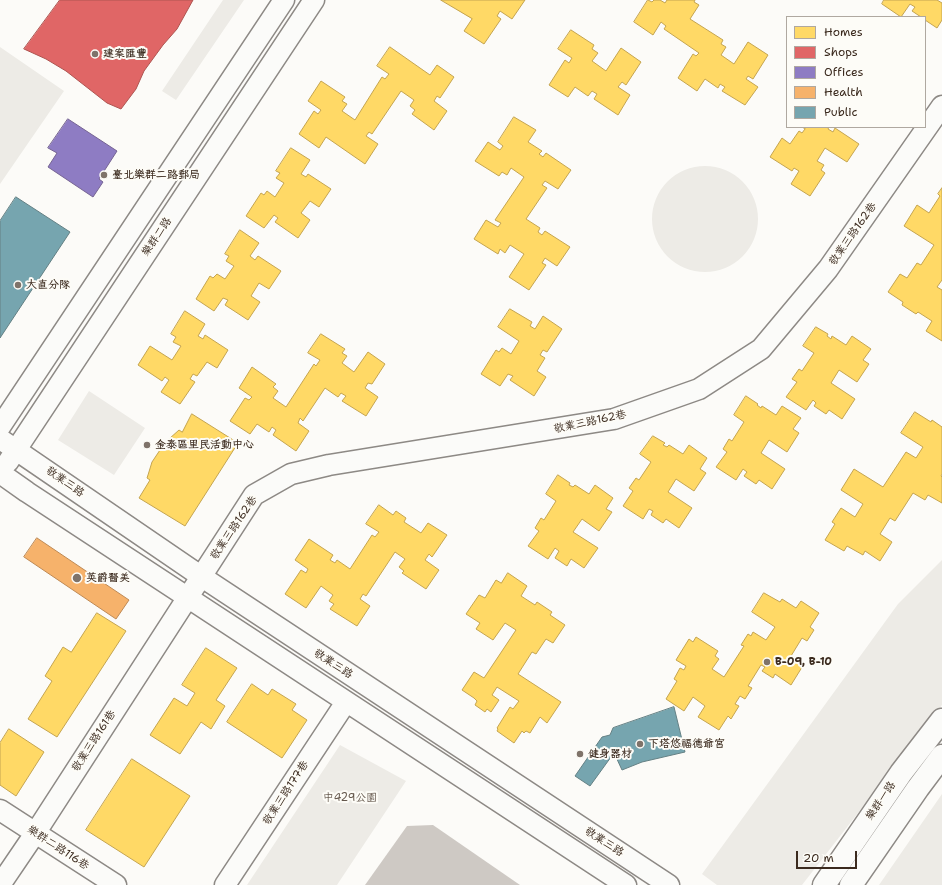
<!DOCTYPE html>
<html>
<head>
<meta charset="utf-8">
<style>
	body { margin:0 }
	#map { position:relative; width:942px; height:885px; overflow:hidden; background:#fcfbf8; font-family:"Shantell Sans",sans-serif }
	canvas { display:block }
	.legend { position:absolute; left:786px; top:16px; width:140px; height:112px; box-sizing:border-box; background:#fdfcf7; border:1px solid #afa8a0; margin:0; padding:5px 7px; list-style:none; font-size:12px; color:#3b2a1e }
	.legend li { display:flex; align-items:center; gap:8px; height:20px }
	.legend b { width:20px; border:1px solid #afa8a0 }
	.scale { position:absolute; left:796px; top:851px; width:61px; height:18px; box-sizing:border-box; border:2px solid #3b2a1e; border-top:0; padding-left:5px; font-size:12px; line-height:14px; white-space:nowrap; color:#3b2a1e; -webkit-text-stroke:3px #fdfcf7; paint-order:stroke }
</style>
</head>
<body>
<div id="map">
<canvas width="942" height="885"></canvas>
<ul class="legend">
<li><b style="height:11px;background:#ffd966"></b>Homes</li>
<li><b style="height:11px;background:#e06666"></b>Shops</li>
<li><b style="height:11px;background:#8e7cc3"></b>Offices</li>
<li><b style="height:11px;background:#f6b26b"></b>Health</li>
<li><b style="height:11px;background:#76a5af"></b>Public</li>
</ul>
<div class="scale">20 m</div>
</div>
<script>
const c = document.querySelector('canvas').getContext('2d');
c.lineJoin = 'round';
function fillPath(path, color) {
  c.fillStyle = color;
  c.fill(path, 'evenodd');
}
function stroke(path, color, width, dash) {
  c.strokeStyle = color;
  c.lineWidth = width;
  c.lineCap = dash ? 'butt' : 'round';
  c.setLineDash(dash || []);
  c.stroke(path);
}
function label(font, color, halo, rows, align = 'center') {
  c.font = font + ' "Shantell Sans","LXGW WenKai TC",sans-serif';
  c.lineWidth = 4;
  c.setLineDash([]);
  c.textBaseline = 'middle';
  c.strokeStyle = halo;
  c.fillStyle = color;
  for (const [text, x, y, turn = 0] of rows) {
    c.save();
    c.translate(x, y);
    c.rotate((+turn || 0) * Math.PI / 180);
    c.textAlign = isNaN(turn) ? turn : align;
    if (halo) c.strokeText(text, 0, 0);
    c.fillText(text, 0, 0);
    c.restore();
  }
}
const green = new Path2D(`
	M223,0H244L176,100L162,91Z
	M0,47L64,91L0,184Z
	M652 219a53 53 0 1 1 106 0a53 53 0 1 1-106 0Z
	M89,391L145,428L114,475L58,440Z
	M942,560V705L802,885H717L702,874L898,604Z
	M340,745L406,781L337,885H247Z
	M942,794V885H879Z`);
const water = new Path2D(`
	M433,825L520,885H365L407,826Z`);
const homes = new Path2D(`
	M441,0H525L512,19L500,11L497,16L501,19L484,44L464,31L472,19Z
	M648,0L652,2L654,0H660L665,3L667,0H695L694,2L699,5L690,19L723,40L721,44L726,47L721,55L734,64L748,42L768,55L753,79L748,76L746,79L758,87L745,105L722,91L725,87L720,84L718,88L705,79L697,91L678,78L693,54L696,56L699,53L664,29L666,26L661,22L653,35L634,22Z
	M884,0H937L942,3V20L937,28L925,20V17H921L912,11L915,7L910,4L901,17L882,4Z
	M571,30L594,45L592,49L598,53L592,61L606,71L621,48L641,62L626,85L622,82L618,87L630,95L618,115L594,99L597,94L592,91L588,96L575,87L568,97L549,85L565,60L569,63L572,58L558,49Z
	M390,47L430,75L437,65L454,77L440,98L437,96L434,101L447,111L434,130L412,114L415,110L410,106L414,100L401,91L372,134L369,132L366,136L378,144L365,164L326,137L319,148L299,134L314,111L318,114L321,110L308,101L321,81L345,97L342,101L347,104L342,111L355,120L382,77L385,79L389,74L377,66Z
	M514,117L536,130L528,142L542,151L539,154L543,157L546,153L571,170L558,189L545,181L542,185L547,188L526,219L540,228L538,232L542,235L545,231L570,247L557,266L545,258L542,263L546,265L529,290L509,277L524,254L510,245L505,253L500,249L498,254L474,239L486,220L498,227L501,223L495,220L524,177L511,168L507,175L502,172L499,176L475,161L488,142L500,150L503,146L498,142Z
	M802,127H829L828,129L833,132L835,128L859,144L847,162L825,148L817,161L824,165L821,170L825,173L810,196L791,184L799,171L794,168L792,171L770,157L782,138L790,144L799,131L802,133L805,129Z
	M291,148L310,160L301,174L306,177L308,174L331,189L319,207L310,201L301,213L310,220L298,238L275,222L278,218L274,215L264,228L246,216L261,193L264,195L267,191L275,197L284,183L276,178L280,173L276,171Z
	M942,188V280L937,287L942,290V341L926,331L932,321L918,312L916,314L902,305L903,302L888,292L900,274L907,278L917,263L921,265L934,245L904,226L917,205L929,213L940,196L938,194Z
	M240,230L259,243L250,256L255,260L258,256L281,271L269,289L259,283L251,296L260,302L248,320L225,305L228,300L223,298L214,311L196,299L210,276L213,278L217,274L225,279L234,266L226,261L229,256L225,254Z
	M510,309L532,322L530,326L535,329L543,316L562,329L547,352L543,350L540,355L545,358L537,371L546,377L534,396L510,380L513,376L508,374L500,386L481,374L496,350L499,352L502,348L511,354L519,341L498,327Z
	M185,311L205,324L198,336L203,339L205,335L228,350L217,368L207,362L197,376L193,374L190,379L195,382L180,404L161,392L169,380L165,377L162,381L138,365L150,346L172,360L181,346L173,342L176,337L171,334Z
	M816,327L828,334L827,336L831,339L832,336L846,345L852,336L871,349L863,360L869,364L857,382L839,370L831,383L855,399L842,419L829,410L826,414L814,406L816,403L813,400L806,410L786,397L797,382L792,379L799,369L802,371L814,353L803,346Z
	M321,334L345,349L342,353L347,356L342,363L354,372L368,352L385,364L372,384L368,383L365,388L378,397L366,416L342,401L346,396L341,393L338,397L325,388L303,421L300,418L298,423L309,431L296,451L273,435L276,430L272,427L269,432L257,424L250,434L230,421L245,398L249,400L252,397L239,388L252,367L276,384L273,387L278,391L273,398L286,407L314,364L316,366L320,360L308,353Z
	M746,396L758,404L757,405L761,408L762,406L776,415L782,406L801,418L793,429L799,433L787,452L769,440L761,453L785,469L772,489L759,480L756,484L744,476L747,472L743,469L736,480L716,467L727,452L723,449L729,439L732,441L744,422L734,415Z
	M915,412L931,422L932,420L942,427V474L941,476L942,477V503L928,495L925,500L913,493L895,521L890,518L880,534L892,542L880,561L865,551L863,555L847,546L844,551L825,540L835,524L832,522L841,508L855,517L863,504L841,490L854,469L883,487L906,452L916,458L923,447L901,433Z
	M192,414L238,443L185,526L139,498L150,480L147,478L148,475L152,462L160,450L169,439L179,430L182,432Z
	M653,436L665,443L663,445L667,447L669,445L683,454L689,445L707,458L700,469L706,473L694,491L676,479L668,492L692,508L679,528L666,519L663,523L651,515L653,511L649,509L643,519L623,506L633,491L629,488L636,478L639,480L651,462L640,454Z
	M558,475L570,483L569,485L573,487L575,485L589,494L595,485L613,498L606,509L612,512L599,531L582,519L573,532L598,548L584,568L571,559L567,566L555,558L559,551L555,548L548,559L528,546L539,531L535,528L541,518L544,520L556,501L546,494Z
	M379,505L393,515L396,511L406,518L404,522L421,533L428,523L447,535L432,557L429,554L425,560L439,570L426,589L402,573L404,571L399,567L405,559L395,552L366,596L363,594L360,599L370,606L357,626L330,609L334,604L329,601L333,595L321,586L306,608L285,594L301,570L306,573L308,569L295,560L309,539L333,555L330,560L335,563L337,560L350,569L372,535L375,537L379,532L366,524Z
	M508,573L527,586L521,596L535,605L537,602L552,612L550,615L565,625L553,643L546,639L536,654L532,652L518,674L561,702L547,723L540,717L530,733L526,731L524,733L522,731L514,743L497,731L498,729L497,728L510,707L513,709L519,701L497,687L492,695L499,700L491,712L487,709L485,712L475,705L477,701L474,698L462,690L474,672L484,678L516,630L505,623L493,640L476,629L480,623L466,614L479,595L485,598L496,580L501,583Z
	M764,593L780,602L782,599L796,608L801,601L819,613L810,627L814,630L807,641L802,638L791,656L804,664L791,685L775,674L773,678L762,671L765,667L761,665L748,686L752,688L745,699L740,696L735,704L739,706L731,719L728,716L719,730L698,717L705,706L693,697L684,711L666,699L677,681L674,679L680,668L684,670L686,666L676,660L689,639L693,642L696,637L718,651L715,656L719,659L712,669L724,677L744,646L741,645L748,634L751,636L753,632L766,640L775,627L752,612Z
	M97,613L126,631L57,737L28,719L52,681L45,676L63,647L71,652Z
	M206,648L237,668L216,700L225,706L211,729L201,722L180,754L150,735L174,698L187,706L195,693L182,685Z
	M252,684L268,695L272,689L296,704L292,710L307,720L282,758L227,722Z
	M9,729L44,752L16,796L0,785V743Z
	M132,759L190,796L144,867L86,830Z`);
const shops = new Path2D(`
	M60,0H193L177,29L163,45L144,71L136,89L121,109L107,103L66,71L46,59L24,49Z`);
const offices = new Path2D(`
	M68,119L117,151L99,179L103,182L93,197L48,167L57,153L48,148Z`);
const health = new Path2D(`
	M37,538L129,600L116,619L24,557Z`);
const public = new Path2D(`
	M16,197L70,232L0,338V221Z
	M674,707L685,752L642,762L622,770L616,757H611L590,786L575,776L602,737L610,735L613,728Z`);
const minor = new Path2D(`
	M0,427L284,0
	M0,439L202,577L669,885
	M8,462L314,0
	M0,473L27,492L626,885
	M0,810L116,885
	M0,885L36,832L254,495L291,474L329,465L614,419L699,389L761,349L828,269L942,106
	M225,885L346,702`);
const major = new Path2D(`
	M824,885L901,773L942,720
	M851,885L918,788L942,756`);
const markers = [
	[95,54,4,"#7f736a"],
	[104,175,4,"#7f736a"],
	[18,285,4,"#7f736a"],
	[147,445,4,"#7f736a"],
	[77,578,5,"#7f736a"],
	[767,662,4,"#7f736a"],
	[640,744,4,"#7f736a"],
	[580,754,4,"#7f736a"]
];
const poiNames = [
	["建案匯豐",103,54],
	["臺北樂群二路郵局",112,175],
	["大直分隊",26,285],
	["金泰區里民活動中心",155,445],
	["英爵醫美",86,578],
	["B-09, B-10",775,662],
	["下塔悠福德爺宮",648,744],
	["健身器材",588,754]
];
const streetNames = [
	["敬業三路162巷",853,234,-55],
	["樂群二路",157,237,-56],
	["敬業三路162巷",590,422,-12],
	["敬業三路",65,482,35],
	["敬業三路162巷",234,528,-56],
	["敬業三路",333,664,33],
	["敬業三路161巷",94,741,-57],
	["敬業三路177巷",286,793,-57],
	["樂群一路",881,801,-56],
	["敬業三路",604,842,33],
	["樂群二路116巷",58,848,33]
];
const parkNames = [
	["中429公園",350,798]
];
fillPath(green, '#edebe6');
fillPath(water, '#cec9c4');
fillPath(homes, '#ffd966');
stroke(homes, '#c4a450', 1);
fillPath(shops, '#e06666');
stroke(shops, '#ae5450', 1);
fillPath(offices, '#8e7cc3');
stroke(offices, '#756392', 1);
fillPath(health, '#f6b26b');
stroke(health, '#be8954', 1);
fillPath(public, '#76a5af');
stroke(public, '#648084', 1);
stroke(minor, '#8d8985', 23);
stroke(major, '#8d8985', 25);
stroke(minor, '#fbfbf9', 20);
stroke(major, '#fbfbf9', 22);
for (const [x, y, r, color] of markers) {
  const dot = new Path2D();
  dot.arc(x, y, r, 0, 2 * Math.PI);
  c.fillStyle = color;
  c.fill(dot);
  stroke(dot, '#fdfcf7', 1.5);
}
label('bold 11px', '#3b2a1e', '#fdfcf7', poiNames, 'left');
label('11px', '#3b2a1e', '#fdfcf7', streetNames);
label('11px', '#64574c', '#fdfcf7', parkNames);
</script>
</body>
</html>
